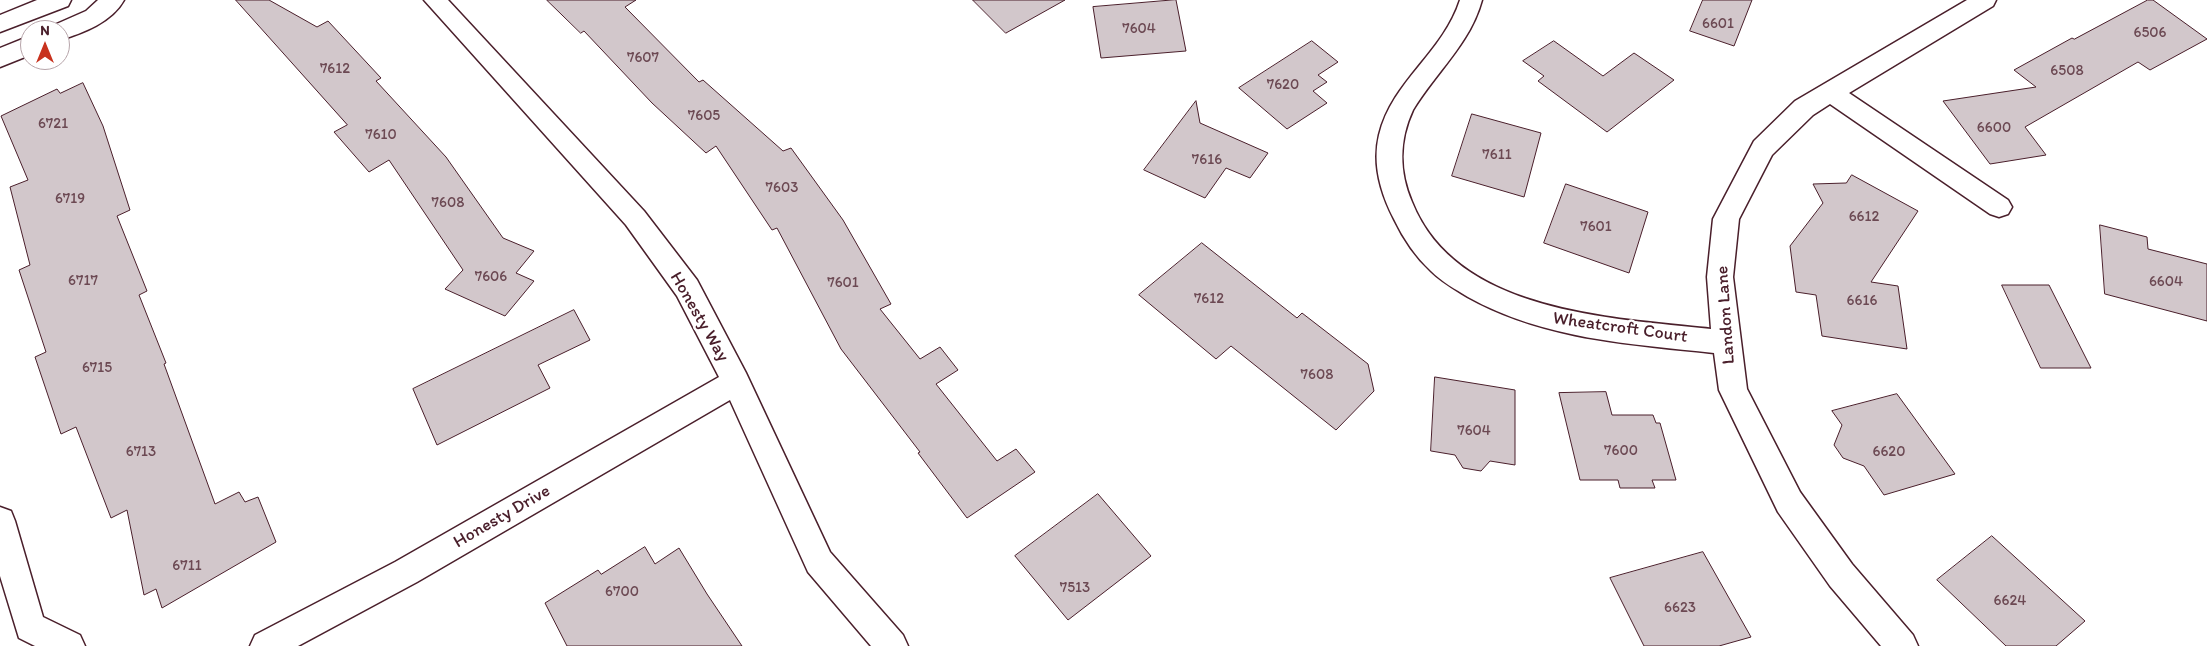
<!DOCTYPE html>
<html>
<head>
<meta charset="utf-8">
<style>
	body { margin:0 }
	#map { position:relative; width:2207px; height:646px; overflow:hidden; background:#fff; font-family:Itim,sans-serif }
	canvas { display:block }
	.north { position:absolute; left:20px; top:20px; width:50px; height:50px; box-sizing:border-box; background:#fff; border:1px solid #b7a5aa; border-radius:50%; rotate:0deg; font-size:14px; font-weight:700; line-height:20px; text-align:center; color:#4a1f2b }
	.north::after { content:''; display:block; margin:auto; width:18px; height:22px; background:#c8321e; clip-path:polygon(50% 0,100% 100%,50% 72%,0 100%) }
</style>
</head>
<body>
<div id="map">
<canvas width="2207" height="646"></canvas>
<div class="north">N</div>
</div>
<script>
const c = document.querySelector('canvas').getContext('2d');
c.lineJoin = 'round';
function fillPath(path, color) {
  c.fillStyle = color;
  c.fill(path, 'evenodd');
}
function stroke(path, color, width, dash) {
  c.strokeStyle = color;
  c.lineWidth = width;
  c.lineCap = dash ? 'butt' : 'round';
  c.setLineDash(dash || []);
  c.stroke(path);
}
function label(font, color, halo, rows, align = 'center') {
  c.font = font + ' Itim,sans-serif';
  c.lineWidth = 5;
  c.setLineDash([]);
  c.textBaseline = 'middle';
  c.strokeStyle = halo;
  c.fillStyle = color;
  for (const [text, x, y, turn = 0] of rows) {
    c.save();
    c.translate(x, y);
    c.rotate((+turn || 0) * Math.PI / 180);
    c.textAlign = isNaN(turn) ? turn : align;
    if (halo) c.strokeText(text, 0, 0);
    c.fillText(text, 0, 0);
    c.restore();
  }
}
const building = new Path2D(`
	M236,0H269L317,27L328,21L381,78L376,81L446,157L503,238L534,251L516,273L534,281L505,316L445,289L463,270L389,160L369,172L334,132L347,125Z
	M547,0H636L625,7L699,82L703,80L783,151L791,148L843,220L891,304L880,309L920,359L940,347L958,370L936,384L997,461L1016,449L1035,472L967,518L918,453L920,452L841,349L777,228L772,230L716,146L706,153L652,103L584,31L581,33Z
	M973,0H1065L1006,33Z
	M1176,0L1186,51L1101,58L1093,7Z
	M1703,0H1752L1734,46L1690,31Z
	M2148,0H2153L2207,39L2150,70L2138,62L2025,127L2046,155L1990,164L1943,101L2036,87L2014,70L2072,38L2074,39Z
	M1312,41L1338,62L1318,75L1327,82L1313,91L1327,103L1287,129L1239,88Z
	M1554,41L1603,76L1634,53L1674,80L1607,132L1538,81L1544,76L1523,61Z
	M83,83L103,126L130,210L117,216L147,291L139,295L166,363L164,364L215,504L239,492L245,502L258,497L276,542L162,608L156,589L144,595L127,510L111,518L76,427L61,434L35,357L46,352L19,270L30,265L10,187L28,180L1,116L57,89L60,93Z
	M1196,101L1200,123L1268,153L1250,178L1226,168L1205,198L1144,170Z
	M1472,114L1541,133L1524,197L1452,176Z
	M1852,175L1918,211L1871,282L1898,286L1907,349L1822,336L1816,295L1796,292L1790,246L1823,203L1813,184L1846,183Z
	M1566,184L1648,212L1629,273L1544,243Z
	M2100,225L2147,237L2148,249L2207,264V321L2105,294Z
	M1202,243L1297,318L1302,313L1368,364L1374,391L1336,430L1231,346L1216,359L1139,295Z
	M2002,285H2049L2091,368H2041Z
	M574,310L590,340L538,365L550,388L437,445L413,389Z
	M1435,377L1515,390V465L1490,461L1481,471L1463,468L1455,455L1431,451Z
	M1606,392L1612,415H1653L1656,423H1660L1676,480H1652L1655,488H1620L1618,480H1580L1559,393Z
	M1897,394L1955,474L1884,495L1864,466L1843,458L1834,445L1842,425L1832,411Z
	M1098,494L1151,556L1068,620L1015,556Z
	M1992,536L2085,621L2056,646H2006L1937,580Z
	M645,547L655,564L679,548L707,594L742,646H567L545,603L598,570L601,574Z
	M1703,552L1751,637L1719,646H1644L1610,578Z`);
const minor = new Path2D(`
	M424,0H448L644,211L697,280L746,373L830,552L903,635L908,646H871L808,572L730,400L417,582L298,646H250L255,635L395,562L719,377L677,296L626,225Z
	M1460,0H1482C1470,44 1436,72 1413,110C1399,140 1399,172 1412,202C1456,313 1611,318 1711,329L1707,277L1713,219L1754,141L1795,101L1967,0H1996L1993,6L1849,93L2008,200L2012,207L2008,214L1999,217L1990,214L1830,104L1813,115L1772,155L1739,219L1733,277L1747,389L1800,492L1852,564L1913,635L1918,646H1881L1830,586L1778,512L1719,390L1714,353C1630,344 1543,339 1468,297C1455,289 1442,282 1431,271C1416,257 1403,238 1394,219C1381,194 1372,164 1379,135C1392,81 1443,53 1460,0Z
	M0,507L11,511L15,521L43,617L80,635L85,646H35L19,638L0,576Z`);
const major = new Path2D(`
	M37,0H71L68,6L0,32V15Z
	M98,0H124C112,22 83,33 60,40V30H49L52,26L86,11Z
	M30,36V55L0,67V48Z`);
const numberNames = [
	["6601",1718,24],
	["7604",1139,29],
	["6506",2150,33],
	["7607",643,58],
	["7612",335,69],
	["6508",2067,71],
	["7620",1283,85],
	["7605",704,116],
	["6721",53,124],
	["6600",1994,128],
	["7610",381,135],
	["7611",1497,155],
	["7616",1207,160],
	["7603",782,188],
	["6719",70,199],
	["7608",448,203],
	["6612",1864,217],
	["7601",1596,227],
	["7606",491,277],
	["6717",83,281],
	["6604",2166,282],
	["7601",843,283],
	["7612",1209,299],
	["6616",1862,301],
	["6715",97,368],
	["7608",1317,375],
	["7604",1474,431],
	["7600",1621,451],
	["6713",141,452],
	["6620",1889,452],
	["6711",187,566],
	["7513",1075,588],
	["6700",622,592],
	["6624",2010,601],
	["6623",1680,608]
];
const streetNames = [
	["Landon Lane",1726,315,-94],
	["Honesty Way",699,317,60],
	["Wheatcroft Court",1620,328,8],
	["Honesty Drive",502,517,-30]
];
fillPath(building, '#d2c7cb');
stroke(building, '#4a1f2b', 1);
stroke(minor, '#4a1f2b', 3);
stroke(major, '#4a1f2b', 3);
fillPath(minor, '#fff');
fillPath(major, '#fff');
label('15px', '#6c4953', null, numberNames);
label('18px', '#4a1f2b', '#fff', streetNames);
</script>
</body>
</html>
